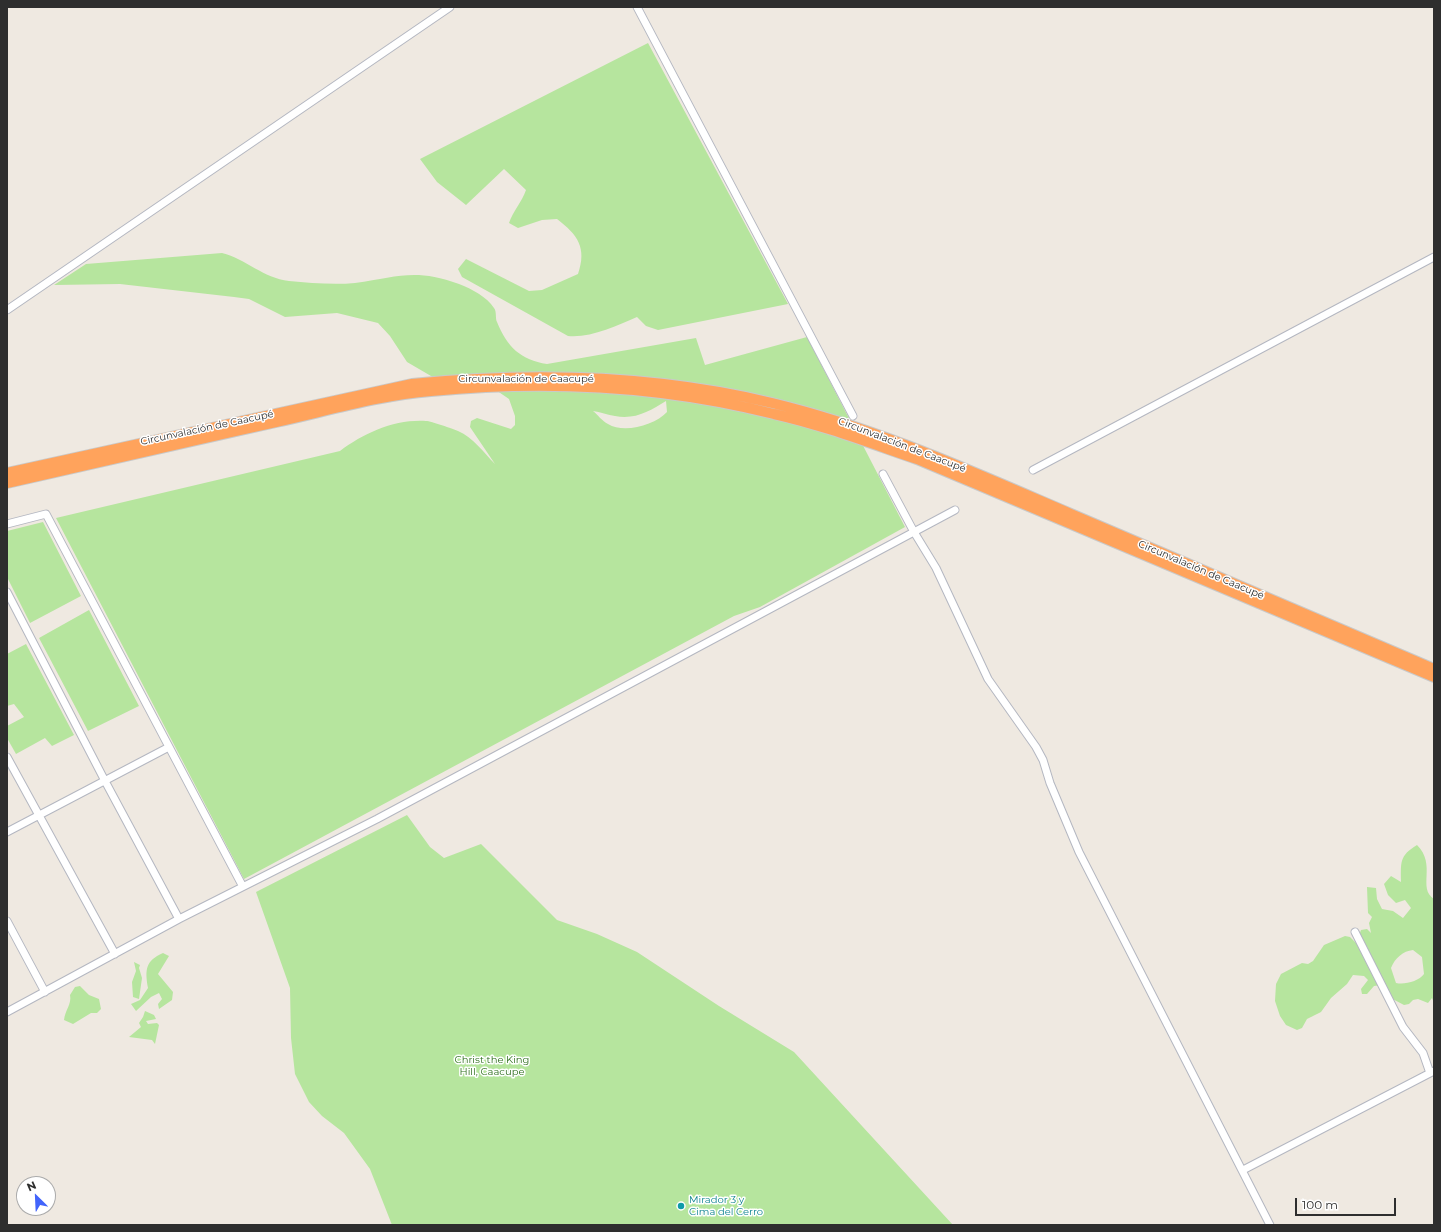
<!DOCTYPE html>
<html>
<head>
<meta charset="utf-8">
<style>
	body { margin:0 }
	#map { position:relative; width:1441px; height:1232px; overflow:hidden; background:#efe9e1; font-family:Montserrat,sans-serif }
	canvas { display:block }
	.frame { position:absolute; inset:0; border:8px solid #2e2e2e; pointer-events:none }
	.north { position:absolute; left:16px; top:1176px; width:40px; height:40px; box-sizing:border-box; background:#fff; border:1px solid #ababab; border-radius:50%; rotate:336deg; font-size:11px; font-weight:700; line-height:16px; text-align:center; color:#2e2e2e }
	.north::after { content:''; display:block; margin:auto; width:14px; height:18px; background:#4264fb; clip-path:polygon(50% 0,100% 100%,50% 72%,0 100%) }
	.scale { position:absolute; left:1295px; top:1198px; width:101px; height:18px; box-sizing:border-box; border:2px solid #2e2e2e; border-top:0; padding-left:5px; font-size:12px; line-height:14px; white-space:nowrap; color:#2e2e2e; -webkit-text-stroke:3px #fff; paint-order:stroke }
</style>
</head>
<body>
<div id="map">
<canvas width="1441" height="1232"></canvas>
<div class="frame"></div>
<div class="north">N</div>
<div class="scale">100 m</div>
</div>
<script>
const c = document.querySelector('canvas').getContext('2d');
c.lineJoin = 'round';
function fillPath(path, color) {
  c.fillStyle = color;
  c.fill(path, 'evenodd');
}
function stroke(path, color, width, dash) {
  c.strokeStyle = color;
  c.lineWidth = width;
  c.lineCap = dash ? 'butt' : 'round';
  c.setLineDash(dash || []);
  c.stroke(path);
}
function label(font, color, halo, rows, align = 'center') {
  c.font = font + ' Montserrat,sans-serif';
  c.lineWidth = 3;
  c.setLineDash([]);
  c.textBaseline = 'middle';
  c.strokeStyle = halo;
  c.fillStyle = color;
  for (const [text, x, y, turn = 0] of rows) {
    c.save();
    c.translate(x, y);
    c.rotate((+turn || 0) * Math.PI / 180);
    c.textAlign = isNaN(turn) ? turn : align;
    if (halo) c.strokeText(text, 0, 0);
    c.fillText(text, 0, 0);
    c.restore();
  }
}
const green = new Path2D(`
	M648,43L788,304L658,330L646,326L637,317C616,326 591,338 568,336L462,277L458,269L466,259L529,291L542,290L578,274C587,248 578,235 557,219L542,220L518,228L509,223C513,211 522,202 526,190L504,169L466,205L437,182L420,159Z
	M222,253C246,259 263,278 289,281C310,283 334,285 355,283C398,277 415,268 459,284C472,289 487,297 494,308C497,312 495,318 497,322C507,347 521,360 547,364L696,338L705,365L807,337L905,527L760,607L734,616L244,879L56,518L340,451C364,433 395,419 426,421C431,421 453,429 458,431C473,437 484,453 495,464L470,427L471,421L477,418L511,429L515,425V416L509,399L487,384L443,383L407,362L390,336L378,323L337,313L285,317L249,299L234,297L120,284L54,285L86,264ZM666,401L667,412C655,425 624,434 608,424C602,421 598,415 593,411C600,412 608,415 615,416C635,420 650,411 666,401Z
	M43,522L81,596L30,623L7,577V531Z
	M89,610L139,706L88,731L39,638Z
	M26,644L74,735L52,746L45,738L16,754L7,738V726L24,717L14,704L7,706V654Z
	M407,815L430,847L444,858L481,844L557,920L597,934L637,952L719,1006L794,1052L953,1225H392L370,1169L344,1133L322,1116L309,1102L295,1074L291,1038L290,988L256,892Z
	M1417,845C1437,865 1417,888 1434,899V1003L1432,998L1428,1003L1418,999L1413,1000L1409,1004L1404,1005L1385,995L1382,985L1374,986L1367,994H1362L1361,989L1368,980L1364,976L1353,975L1347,984L1331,998L1321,1012L1307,1019L1302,1028L1297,1030L1286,1025L1280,1016L1275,1001L1276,984L1281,974L1302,963L1308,964L1313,961L1324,945L1345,936L1350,937L1369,956L1367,946H1362L1359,935L1361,930L1367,929L1371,933L1369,923L1372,917L1368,913L1367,887L1376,888L1377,899L1382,909L1393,911L1403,918L1411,908L1405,900L1396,903L1388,895L1384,884L1391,876L1401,882C1401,862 1399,856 1417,845ZM1413,950L1422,957L1424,974C1419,981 1405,985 1396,983L1391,968C1395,958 1403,951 1413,950Z
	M163,953L169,956L158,974L173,992L172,1000L159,1009L158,1004L162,999L159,993L151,997L136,1011L131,1004L140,1000L148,988C145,970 145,961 163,953Z
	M134,962L140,965L139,968L142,978L139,999L133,997L132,982L136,971Z
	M80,986L89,995L99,999L101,1009L97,1013H91L73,1024L64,1020C65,1010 72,1004 70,995L75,987Z
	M145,1011L154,1015L156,1019L146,1021L148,1024L157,1023L159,1025L155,1044L152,1040L129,1037L141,1027L139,1023L143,1017Z`);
const minor = new Path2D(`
	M637,7L853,416
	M7,310L450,7
	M1033,470L1434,257
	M883,474L914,532L936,568L988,679L1036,747L1043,760L1050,783L1079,852L1270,1225
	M7,524L46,514L242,885
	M7,592L105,781L179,919
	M7,757L115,954
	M7,832L169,747
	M7,921L45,992
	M1355,932L1403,1027L1423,1053L1430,1073
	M7,1012L179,919L377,819L955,510
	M1243,1170L1434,1071`);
const highway = new Path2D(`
	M7,473L412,384C532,372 655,375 772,403C876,428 973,472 1071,514C1192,566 1313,618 1434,669
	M7,483C96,463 186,442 276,422C326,411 380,395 431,391C546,380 663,386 774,414C823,425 870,443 917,459L1434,677`);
const markers = [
	[681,1206,4,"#0f9aa8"]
];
const streetNames = [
	["Circunvalación de Caacupé",526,379],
	["Circunvalación de Caacupé",207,428,-12],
	["Circunvalación de Caacupé",902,445,21],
	["Circunvalación de Caacupé",1201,570,23]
];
const parkNames = [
	["Christ the King",492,1060],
	["Hill, Caacupe",492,1072]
];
const cultureNames = [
	["Mirador 3 y",689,1200],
	["Cima del Cerro",689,1212]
];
fillPath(green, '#b6e59e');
stroke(minor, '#b4b7c1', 9);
stroke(highway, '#c9c9c9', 12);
stroke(minor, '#fff', 7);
stroke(highway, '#ffa35c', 10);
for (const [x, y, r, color] of markers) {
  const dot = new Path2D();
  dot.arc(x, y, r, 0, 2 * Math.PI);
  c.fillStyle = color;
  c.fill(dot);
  stroke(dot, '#fff', 1.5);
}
label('10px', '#2e2e2e', '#fff', streetNames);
label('10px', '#2c6e1b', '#fff', parkNames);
label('10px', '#0d838f', '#fff', cultureNames, 'left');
</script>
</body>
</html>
